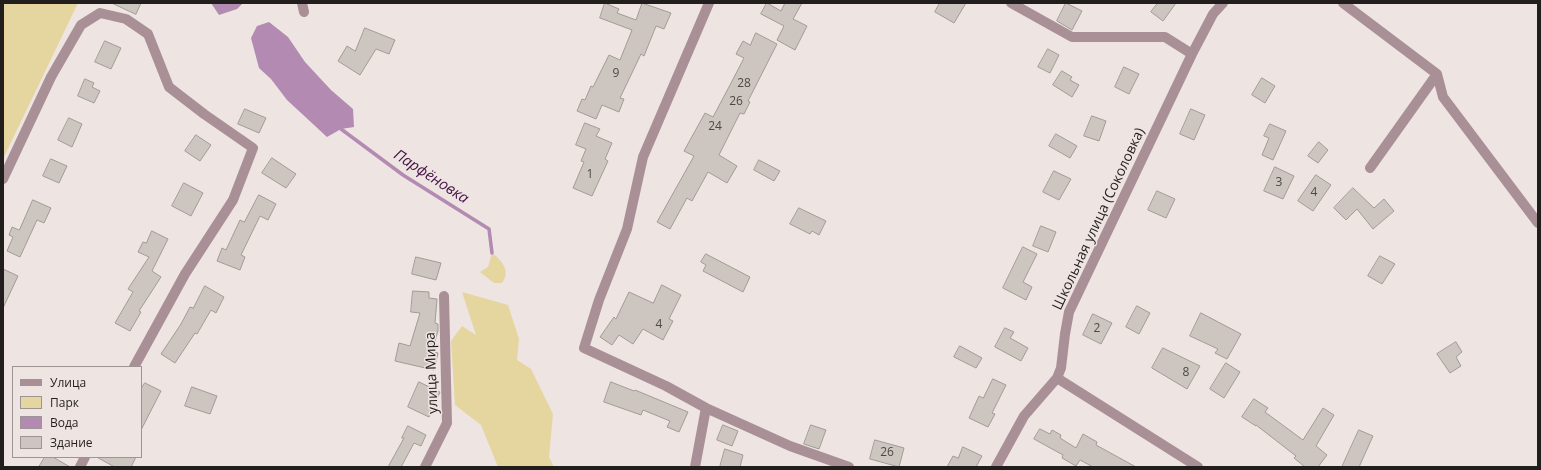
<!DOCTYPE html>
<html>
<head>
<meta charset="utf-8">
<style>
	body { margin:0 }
	#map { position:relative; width:1541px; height:470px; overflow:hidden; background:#eee4e2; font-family:"Open Sans",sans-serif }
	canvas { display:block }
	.frame { position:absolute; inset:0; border:4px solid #221e1d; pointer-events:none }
	.legend { position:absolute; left:12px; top:366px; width:130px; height:92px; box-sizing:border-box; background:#eee4e2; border:1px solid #9c9593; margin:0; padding:5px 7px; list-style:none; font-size:12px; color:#221e1d }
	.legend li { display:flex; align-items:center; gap:8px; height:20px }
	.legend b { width:20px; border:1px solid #9c9593 }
</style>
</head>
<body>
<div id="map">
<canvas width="1541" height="470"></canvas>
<div class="frame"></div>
<ul class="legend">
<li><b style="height:5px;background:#a98f96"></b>Улица</li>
<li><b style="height:11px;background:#e5d69f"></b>Парк</li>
<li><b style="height:11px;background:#b28ab2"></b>Вода</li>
<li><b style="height:11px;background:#cdc6c0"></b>Здание</li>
</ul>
</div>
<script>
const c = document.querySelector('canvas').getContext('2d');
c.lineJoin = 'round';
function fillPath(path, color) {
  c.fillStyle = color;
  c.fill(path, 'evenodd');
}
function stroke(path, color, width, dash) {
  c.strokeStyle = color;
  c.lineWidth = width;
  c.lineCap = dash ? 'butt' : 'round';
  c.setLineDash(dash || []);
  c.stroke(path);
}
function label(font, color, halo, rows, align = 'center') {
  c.font = font + ' "Open Sans",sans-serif';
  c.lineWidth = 3;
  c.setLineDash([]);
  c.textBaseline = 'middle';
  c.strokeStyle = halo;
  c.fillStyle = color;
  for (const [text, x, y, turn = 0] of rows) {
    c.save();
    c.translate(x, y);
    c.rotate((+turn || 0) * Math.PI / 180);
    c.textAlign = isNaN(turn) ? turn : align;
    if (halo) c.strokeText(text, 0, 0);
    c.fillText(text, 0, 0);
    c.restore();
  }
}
const green = new Path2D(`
	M3,3H78L3,159Z
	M492,253C502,260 511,271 502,283H494L480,272L488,267Z
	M462,292L508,305L519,339L517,360L531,369L553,414L549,457L554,467H498L481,425L455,405L451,341L462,326L476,335Z`);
const water = new Path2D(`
	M211,3H243L237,9L219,15Z
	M269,22L288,37L305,62L331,90L353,109L354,127L341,129L327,137L287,100L271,79L259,68L251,38L257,26Z`);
const stream = new Path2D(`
	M341,129L403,175L489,229L492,253`);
const building = new Path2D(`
	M112,3H141L136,14Z
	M605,3L619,9L617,13L636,20L642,3L671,13L664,29L656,26L644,56L641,54L620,98L624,99L619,112L602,105L596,119L577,111L582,99L585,100L591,86L593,87L609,55L620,60L632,30L600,18Z
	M767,3L781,11L785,3H802L793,19L807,26L795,50L777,40L784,26L761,14Z
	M940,3H966L954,23L935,12Z
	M1066,3L1082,11L1072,30L1057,21Z
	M1158,3H1176L1163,21L1151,12Z
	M365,28L395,40L389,54L376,49L360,75L338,61L347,46L355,51Z
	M756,33L777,44L748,101L750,102L744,114L740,113L719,155L737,166L727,183L708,172L692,201L687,198L670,229L657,222L694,156L684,151L705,113L713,117L730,85L744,58L736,54L743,41L750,45Z
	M105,41L121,48L111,69L95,62Z
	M1048,49L1059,55L1050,73L1038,67Z
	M1124,67L1139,74L1129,94L1115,87Z
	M1062,71L1072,77L1070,80L1079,85L1072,97L1053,85Z
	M1262,78L1275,86L1265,103L1252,95Z
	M85,79L94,83L92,87L100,91L94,103L78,96Z
	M245,109L266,118L259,133L238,124Z
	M1191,109L1205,115L1194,140L1180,134Z
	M1092,116L1106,121L1099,141L1084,136Z
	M69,118L82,124L72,147L58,140Z
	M585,123L600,129L596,136L612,143L605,159L608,161L592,196L573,188L584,162L581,161L586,149L576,145Z
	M1270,124L1286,131L1273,160L1262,155L1269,138L1264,136Z
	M1056,134L1077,146L1070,158L1049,146Z
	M196,135L211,145L200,161L185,151Z
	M1319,142L1328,150L1318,163L1308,156Z
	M272,158L296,174L286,188L262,173Z
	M51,159L67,166L59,183L43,176Z
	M759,160L780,171L774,181L754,170Z
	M1275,167L1294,176L1283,199L1264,191Z
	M1054,171L1071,179L1059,200L1043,192Z
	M1316,175L1331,185L1313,211L1298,201Z
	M184,183L203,193L191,216L172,206Z
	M1353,188L1374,208L1384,199L1394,211L1373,229L1357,209L1346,220L1334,208Z
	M1157,191L1175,199L1166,218L1148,210Z
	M259,195L276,204L268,220L260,216L241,255L245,257L240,270L217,261L222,248L226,250L240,220L244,222Z
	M33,200L51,208L44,223L37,220L20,257L7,251L13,237L9,235L12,227L19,230Z
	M799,208L826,221L819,235L812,231L810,234L790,224Z
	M1041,226L1056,232L1048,252L1033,246Z
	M152,231L168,239L152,271L161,277L139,311L141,312L130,331L115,323L133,292L128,289L149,257L138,252L143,242L146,243Z
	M1023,247L1037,254L1023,282L1032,287L1026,300L1003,288Z
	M706,254L750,277L743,292L703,271L706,265L701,262Z
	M1380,256L1395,264L1382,284L1368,276Z
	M416,257L441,263L436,280L412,274Z
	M3,269L18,276L3,308Z
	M662,285L681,295L669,319L673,321L663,340L643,329L633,344L619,335L612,345L600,337L614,317L616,319L629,292L653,303Z
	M205,286L224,297L216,313L211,310L197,334L195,333L175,363L161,354L181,324L190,307L193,308Z
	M413,291L429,292V298L437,299L435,323L438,324V331L432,351L438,353L434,370L395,361L399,343L410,346L420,313L411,312Z
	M1137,306L1150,313L1139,334L1126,327Z
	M1201,313L1241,334L1227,359L1215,353L1218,349L1190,336Z
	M1093,314L1112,323L1101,344L1083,335Z
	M1005,328L1014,332L1010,338L1028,348L1021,361L995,347Z
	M1456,342L1462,352L1456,357L1461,366L1450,373L1437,354Z
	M960,346L982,358L976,368L954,357Z
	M1163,348L1200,366L1187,389L1152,368Z
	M1226,363L1240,372L1224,398L1210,389Z
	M993,379L1006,385L992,413L995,414L988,427L969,418L979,396L983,398Z
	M419,382L440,392L429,417L408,407Z
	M611,382L634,391L635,390L688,412L679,432L667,427L670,421L643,410L641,415L604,402Z
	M145,383L161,391L141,430V389Z
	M192,387L217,396L210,414L185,406Z
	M1254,399L1268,408L1265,412L1303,440L1323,408L1334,415L1316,446L1327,455L1318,467H1305L1294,458L1296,456L1256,425V426L1242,417Z
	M723,425L738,431L732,446L717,440Z
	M811,425L826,430L819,449L804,444Z
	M408,426L426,435L421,446L414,443L401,467H388L404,438H402Z
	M1040,429L1050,434L1052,430L1061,435L1060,438L1076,448L1083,434L1097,442L1096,445L1136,467H1093L1080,460L1076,466L1062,458L1063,455L1034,439Z
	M1359,430L1373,436L1359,467H1342Z
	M875,440L904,448L899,467L870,459Z
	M963,447L982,456L976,467H947L953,456L958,458Z
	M725,449L743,455L740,467H720Z
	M45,457H53L70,467H39Z
	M97,457H136L131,467H115Z`);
const minor = new Path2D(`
	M302,3L304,12
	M709,3L643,157L627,229L599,300L584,348L666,386L706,408L790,446L849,467
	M1011,3L1072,37H1165L1192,54
	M1343,3L1437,74L1443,97L1538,223
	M1370,168L1437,74
	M3,179L51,77L81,25L100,13L126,19L148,34L169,87L204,114L253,148L233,200L185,274L134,367
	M1057,378L1198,467
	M80,467L85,457
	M425,467L447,423L444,296
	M695,467L706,408
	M996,467L1024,416L1057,378L1061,368L1065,334L1069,312L1192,54L1213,14L1223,3`);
const numberNames = [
	["9",616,74],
	["28",744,84],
	["26",736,102],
	["24",715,127],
	["1",590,175],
	["3",1279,183],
	["4",1314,193],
	["4",659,325],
	["2",1097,329],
	["8",1186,373],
	["26",887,453]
];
const streetNames = [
	["Школьная улица (Соколовка)",1099,219,-65],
	["улица Мира",432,373,-92]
];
const waterNames = [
	["Парфёновка",431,177,33]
];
fillPath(green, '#e5d69f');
fillPath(water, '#b28ab2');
stroke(stream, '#b28ab2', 3.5);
fillPath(building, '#cdc6c0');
stroke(building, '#a19b95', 1);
stroke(minor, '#a98f96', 10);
label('12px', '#4d4846', null, numberNames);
label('14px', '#221e1d', '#eee4e2', streetNames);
label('italic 15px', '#431246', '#eee4e2', waterNames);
</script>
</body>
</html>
